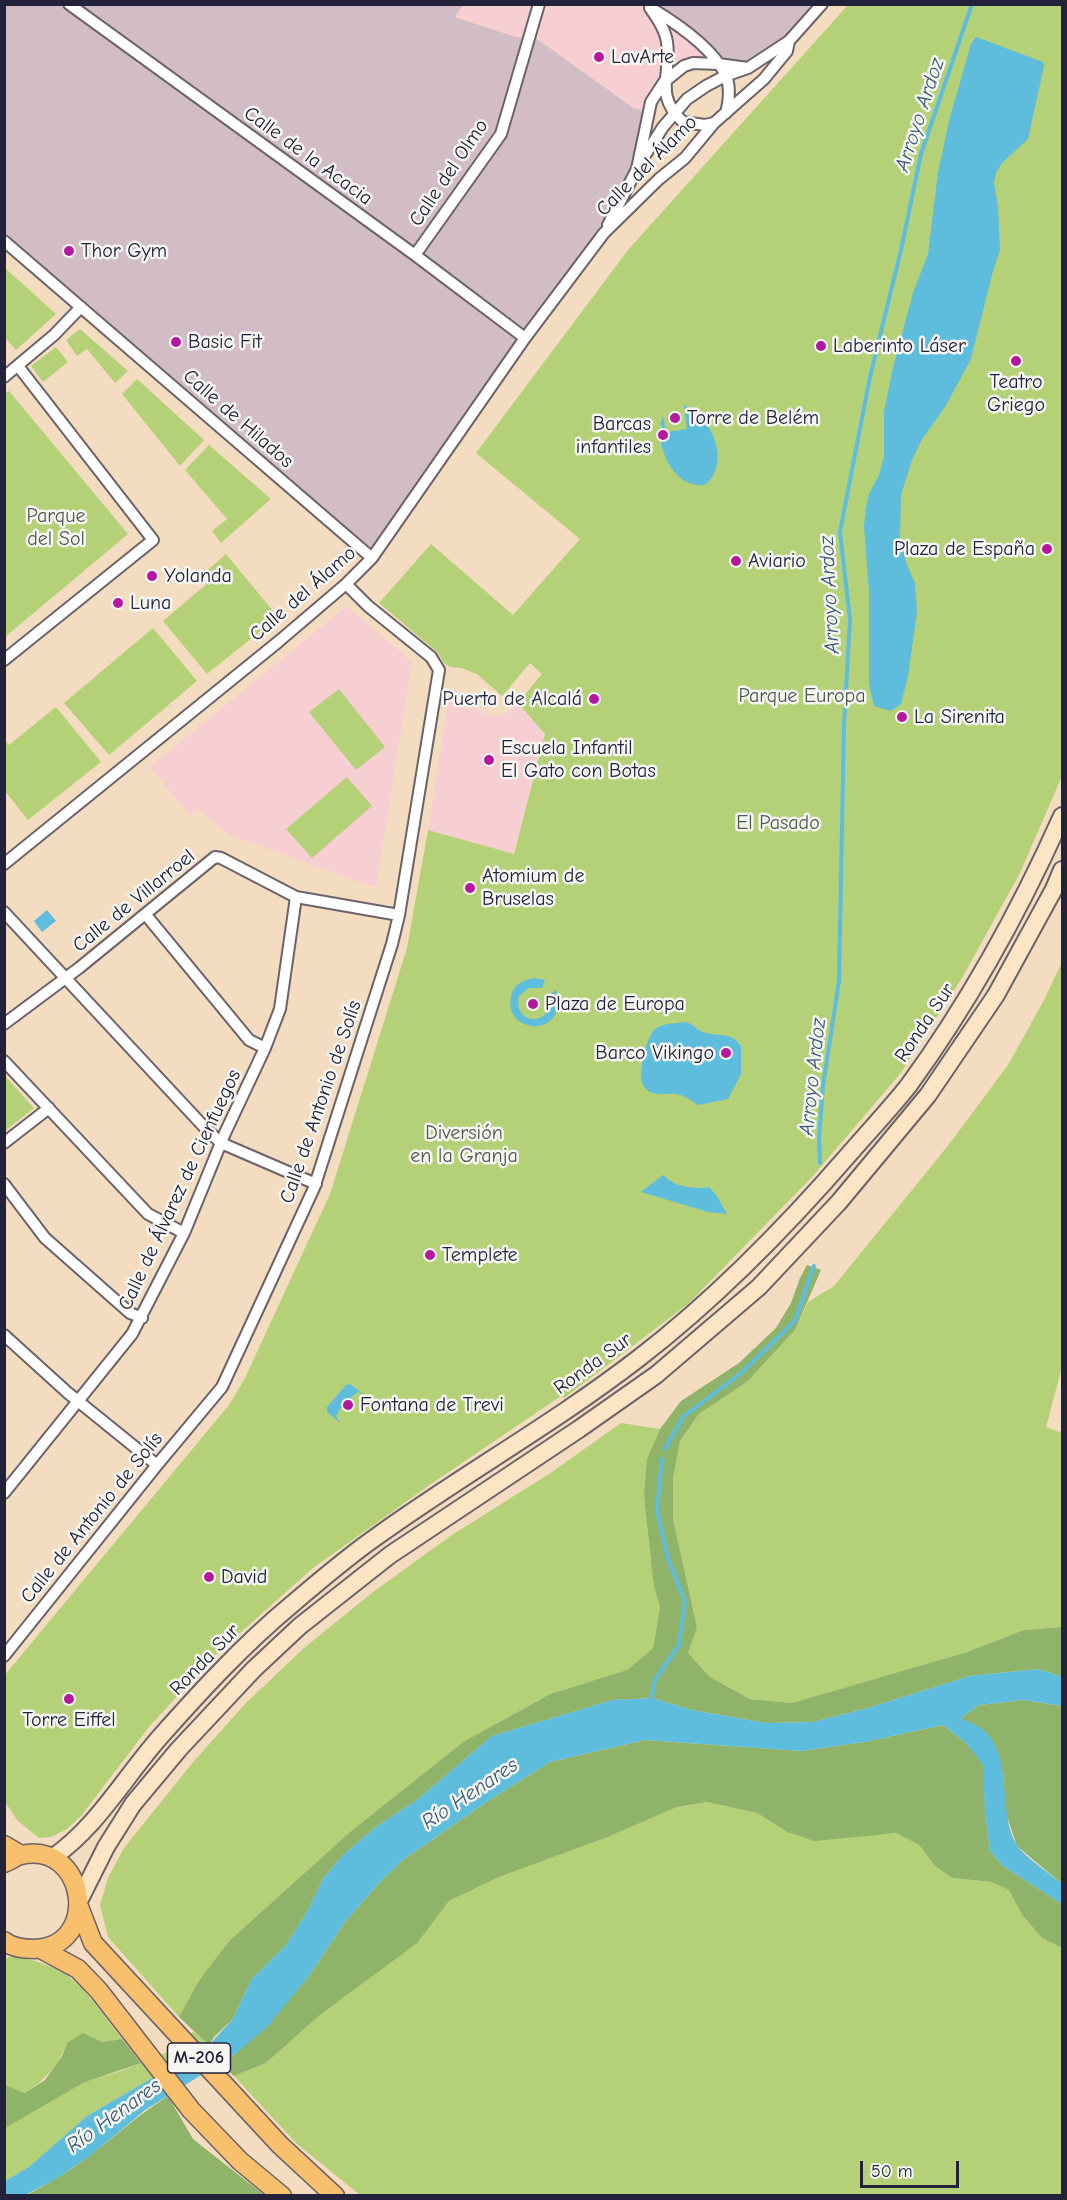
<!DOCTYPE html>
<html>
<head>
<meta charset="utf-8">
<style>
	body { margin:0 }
	#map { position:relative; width:1067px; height:2200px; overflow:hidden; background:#f3dcbf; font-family:"Comic Neue",sans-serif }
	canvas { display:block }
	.frame { position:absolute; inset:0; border:6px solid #22223b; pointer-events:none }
	.scale { position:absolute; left:860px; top:2161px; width:99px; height:27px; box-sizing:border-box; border:3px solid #22223b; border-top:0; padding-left:8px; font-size:18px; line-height:21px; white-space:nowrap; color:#22223b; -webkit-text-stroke:4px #f6f6f2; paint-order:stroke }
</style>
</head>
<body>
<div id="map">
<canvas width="1067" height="2200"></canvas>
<div class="frame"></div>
<div class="scale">50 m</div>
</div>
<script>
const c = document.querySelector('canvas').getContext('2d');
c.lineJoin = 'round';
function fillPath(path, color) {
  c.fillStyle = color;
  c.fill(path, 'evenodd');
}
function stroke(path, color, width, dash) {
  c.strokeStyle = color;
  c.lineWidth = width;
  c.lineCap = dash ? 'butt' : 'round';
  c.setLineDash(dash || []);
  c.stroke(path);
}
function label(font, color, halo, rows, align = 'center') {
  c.font = font + ' "Comic Neue",sans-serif';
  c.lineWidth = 5;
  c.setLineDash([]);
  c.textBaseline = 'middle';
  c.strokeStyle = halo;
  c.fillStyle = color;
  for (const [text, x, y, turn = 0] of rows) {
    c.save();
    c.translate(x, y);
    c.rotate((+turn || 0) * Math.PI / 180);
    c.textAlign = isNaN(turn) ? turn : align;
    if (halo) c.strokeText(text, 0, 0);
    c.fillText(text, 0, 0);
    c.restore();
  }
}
const built = new Path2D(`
	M463,5H646L718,64L684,66L648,113L632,107L537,39L516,37L455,16Z
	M347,606L412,662L376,888L229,835L198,810L190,816L150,767Z
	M450,690H456L483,714L498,716L506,714L518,703L545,734L514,854L428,830Z`);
const industrial = new Path2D(`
	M5,5H463L455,17L516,37L537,39L632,107L648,113L637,169L604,233L372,558L5,241Z
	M646,5H822L789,41L748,68L731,67Z`);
const green = new Path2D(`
	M848,5H1062V776L1020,873L962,978L900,1074L812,1177L688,1304L564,1398L561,1396L431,1484L313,1568L211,1659L149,1727L81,1816L67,1829L51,1837L39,1838L18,1821L5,1802L4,1676L229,1405L245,1378L330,1194L407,948L428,830L514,854L545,734L518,703L542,674L530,663L502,696L477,674L461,668L450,667L444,663L437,652L379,603L431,544L513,615L580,539L476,453L628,250Z
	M5,268L56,314L16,350L5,338Z
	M80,329L128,371L115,383L87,349L77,356L66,340Z
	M56,347L68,362L43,382L31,366Z
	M137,379L204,440L180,466L122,394Z
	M9,391L128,534L5,637L4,394Z
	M209,445L271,499L221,543L212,531L227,519L185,470Z
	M226,554L278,617L207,674L163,621L209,582L203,574Z
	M153,628L197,681L109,755L64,703Z
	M339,689L385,747L356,770L309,712Z
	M56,707L101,762L28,820L5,791V740L9,745Z
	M347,777L372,806L312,858L286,829Z
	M1062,962V1367L1046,1427L1059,1432L1062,1430V1627L1024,1630L967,1652L792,1703L750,1699L710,1677L688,1653L697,1626L673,1519V1479L680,1441L699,1414L748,1381L795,1330L808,1302L834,1286L947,1147L1008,1065L1044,1000Z
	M5,1076L34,1108L5,1131Z
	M621,1423L660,1429L647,1459L654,1587L660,1607L653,1648L627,1670L550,1694L463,1742L350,1832L229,1941L198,1982L179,2017L108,1937L100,1905L108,1878L124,1848L194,1761L246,1703L304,1648L373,1592L452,1535L552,1472Z
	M707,1802L757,1813L787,1832L866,1835L896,1833L919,1845L935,1866L952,1878L992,1882L1010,1890L1023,1916L1042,1938L1062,1948V2195H360L296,2143L234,2076L266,2063L320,2015L368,1979L433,1921L449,1901L499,1877L608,1837L677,1807Z
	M12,1955C28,1959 45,1963 60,1971C83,1983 106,2019 122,2039L102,2042L67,2043C57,2067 46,2079 25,2093L5,2085V1959Z
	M194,2031L209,2045L87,2116L29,2167L5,2181V2127L83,2083L121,2071L170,2051Z`);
const forest = new Path2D(`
	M807,1265L821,1270L795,1330L748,1381L699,1414L680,1441L673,1479V1519L697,1627L688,1653L710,1677L750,1699L792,1703L967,1652L1024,1630L1062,1627V1677L1038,1669L970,1676L868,1708L813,1722L766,1723L692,1710L652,1698L613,1700L492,1736L417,1800L376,1827L342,1856L323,1879L308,1910L287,1944L251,1980L233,2019L214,2037L209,2045L179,2017L198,1982L229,1941L350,1832L463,1742L550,1694L627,1670L653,1648L660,1607L654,1587L644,1495L647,1459L660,1429L681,1401L739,1363L776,1328L791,1303L800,1278Z
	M1024,1700L1062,1706V1884L1017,1846L1005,1811L1003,1773L961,1718L979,1705Z
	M943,1725L967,1744L984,1765L985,1813L990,1851L1003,1866L1062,1904V1948L1042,1938L1023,1916L1009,1890L992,1882L952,1878L935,1866L919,1845L896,1833L815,1841L787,1832L757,1813L707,1802L677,1807L608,1837L499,1877L449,1901L417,1943L320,2015L266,2063L234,2076L220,2063L238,2052L309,1976L345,1922L380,1882L403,1860L488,1801L550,1762L645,1740L801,1751L865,1742Z
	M83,2033L102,2042L122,2039L141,2063L83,2083L5,2128V2085L25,2093L45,2080L62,2056L67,2043Z
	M168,2096L193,2139L264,2195L202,2196L199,2194L196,2196H25C47,2184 69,2172 89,2156C116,2136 139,2114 168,2096Z`);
const water = new Path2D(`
	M976,37L1043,62L1044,66L1028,139L1002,163L996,173L994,182L998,206L1000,250L993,271L971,359L945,407L921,441L912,460L901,495L900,537L907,565L915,583L917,612L908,676L901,704L891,711L874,706L869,684V591L864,526L866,507L869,494L879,475L884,457V411L893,368L913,293L928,254L938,172L950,117L971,44Z
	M684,405C712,416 732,464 705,485C675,488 661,455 659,430H662V425H660L663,416L666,432L687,429Z
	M47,910L56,921L42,932L34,921Z
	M534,978L545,980L542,988H529L519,996C512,1028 558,1026 548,995L556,990C569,1040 503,1034 511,997C513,985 522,980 534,978Z
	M686,1022C693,1024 697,1030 703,1032C717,1037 731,1031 741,1046V1074L728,1099L698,1105C693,1102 687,1097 681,1095C670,1091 655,1099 645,1088C636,1078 646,1039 654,1030C661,1023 677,1023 686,1022Z
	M663,1175C666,1177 668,1180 671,1181C680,1188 699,1189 709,1187L717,1196L727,1214L708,1212L641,1192Z
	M350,1384L365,1396L358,1392L344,1403L336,1416L340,1423L327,1412V1407L346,1385Z
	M1038,1669L1062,1677V1706L1024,1700L979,1705L961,1718C968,1722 976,1724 982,1729C1015,1755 996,1811 1017,1845C1023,1856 1052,1875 1062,1884V1904L1003,1866L990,1851L985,1813L983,1765L967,1744L943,1725L865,1742L801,1751L645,1740L550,1762L488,1801L403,1860L380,1882L345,1922L309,1976L268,2026L238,2052L145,2110L90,2156L56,2179L25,2195L5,2196V2181L29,2167L87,2116L209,2045L233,2019L251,1980L287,1944L308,1910L323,1879L342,1856L376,1827L417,1800L492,1736L613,1700L652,1698L692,1710L766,1723L813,1722L868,1708L970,1676Z`);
const stream = new Path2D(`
	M820,1163L819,1138L823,1086L839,981L844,724L850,619L840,532L870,377L901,250L921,154L972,4
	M665,1449L683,1417L741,1373L795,1321L814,1266
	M651,1701L655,1680L679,1645L685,1601L668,1559L657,1510L662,1459`);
const street = new Path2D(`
	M69,4L415,255L525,338
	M650,8C657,18 665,29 667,42C672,75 653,94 683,122L705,125L714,123
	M651,8C676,23 714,49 726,76C731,88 729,101 726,113
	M640,163L663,127L687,99L706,86L725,76L748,68L789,41L822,4
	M608,225L637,169L651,102L664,82L684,66L693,63L718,64L748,68
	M4,241L372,558
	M415,255L501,134L539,4
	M4,377L54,335L81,307
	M4,660L153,540L18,366
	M4,864L278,642L346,584L372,558L525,338L604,233L659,179L685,158L714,123L764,79L787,51L789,41
	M4,912L206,1129L221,1143L316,1184
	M146,915L249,1040L265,1048
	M4,1024L79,968L215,857L221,858L296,897L399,915
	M4,1061L148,1214L184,1233
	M4,1143L49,1108
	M4,1184L45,1238L130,1313L142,1318
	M4,1335L68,1393L157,1465
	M4,1493L132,1334L184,1233L225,1133L265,1048L280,1009L296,897
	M4,1656L157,1465L222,1387L314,1188L392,944L399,915L439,670L431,657L368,606L346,584`);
const secondary = new Path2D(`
	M52,1858C97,1827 124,1778 160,1737C200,1692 243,1645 290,1606C318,1582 346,1558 376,1537C462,1475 555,1423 639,1358C717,1298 787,1226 851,1152C870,1130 891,1108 909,1085C970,1001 1020,910 1062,816
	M79,1901L106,1847L133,1804L179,1749L254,1669L300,1626L390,1555L579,1429L656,1375L759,1287L839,1202L928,1095L996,995L1054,889L1062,870`);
const primary = new Path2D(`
	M4,1845L21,1855
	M4,1863C10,1861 16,1856 21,1855C86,1840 102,1946 35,1949C24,1949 12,1948 4,1941
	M79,1907L93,1943L280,2145L335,2196
	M41,1949L78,1969L99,1991L191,2110L240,2161L282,2196`);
const markers = [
	[599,57,6,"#b5179e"],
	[69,251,6,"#b5179e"],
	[176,342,6,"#b5179e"],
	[821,346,6,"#b5179e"],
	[1016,361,6,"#b5179e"],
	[675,418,6,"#b5179e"],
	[663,435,6,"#b5179e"],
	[1047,549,6,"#b5179e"],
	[736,561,6,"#b5179e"],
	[152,576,6,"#b5179e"],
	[118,603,6,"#b5179e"],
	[594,699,6,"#b5179e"],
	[902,717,6,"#b5179e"],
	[489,760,6,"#b5179e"],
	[470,888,6,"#b5179e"],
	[533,1004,6,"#b5179e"],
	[726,1053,6,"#b5179e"],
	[430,1255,6,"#b5179e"],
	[348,1405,6,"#b5179e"],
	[209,1577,6,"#b5179e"],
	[69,1699,6,"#b5179e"]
];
const shields = [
	[199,2058,63]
];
const shieldNames = [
	["M-206",199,2058]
];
const poiNames = [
	["LavArte",611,57],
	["Thor Gym",81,251],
	["Basic Fit",188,342],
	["Laberinto Láser",833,346],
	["Teatro",1016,382,"center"],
	["Griego",1016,405,"center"],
	["Torre de Belém",687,418],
	["Barcas",651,424,"right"],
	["infantiles",651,447,"right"],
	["Plaza de España",1035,549,"right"],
	["Aviario",748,561],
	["Yolanda",164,576],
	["Luna",130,603],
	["Puerta de Alcalá",582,699,"right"],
	["La Sirenita",914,717],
	["Escuela Infantil",501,748],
	["El Gato con Botas",501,771],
	["Atomium de",482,876],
	["Bruselas",482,899],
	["Plaza de Europa",545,1004],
	["Barco Vikingo",714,1053,"right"],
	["Templete",442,1255],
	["Fontana de Trevi",360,1405],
	["David",221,1577],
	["Torre Eiffel",69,1720,"center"]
];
const streetNames = [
	["Calle de la Acacia",308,156,36],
	["Calle del Álamo",647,166,-45],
	["Calle del Olmo",449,173,-56],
	["Calle de Hilados",238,419,41],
	["Calle del Álamo",303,594,-41],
	["Calle de Villarroel",134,901,-39],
	["Ronda Sur",925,1023,-56],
	["Calle de Antonio de Solís",321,1102,-71],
	["Calle de Álvarez de Cienfuegos",180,1190,-65],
	["Ronda Sur",593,1364,-36],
	["Calle de Antonio de Solís",92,1518,-51],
	["Ronda Sur",205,1660,-46]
];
const parkNames = [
	["Parque",56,516],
	["del Sol",56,539],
	["Parque Europa",802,696],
	["El Pasado",778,823],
	["Diversión",464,1133],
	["en la Granja",464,1156]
];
const waterNames = [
	["Arroyo Ardoz",920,115,-72],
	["Arroyo Ardoz",830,595,-93],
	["Arroyo Ardoz",813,1077,-84],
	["Río Henares",470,1794,-34],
	["Río Henares",114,2116,-36]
];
fillPath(built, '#f7cfd2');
fillPath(industrial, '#d2bdc6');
fillPath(green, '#b4d177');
fillPath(forest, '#8fb368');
fillPath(water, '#5ebcdc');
stroke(stream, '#5ebcdc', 4);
stroke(street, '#6b6369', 14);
stroke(secondary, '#6b6369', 20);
stroke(primary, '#6b6369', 21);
stroke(street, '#fff', 10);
stroke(secondary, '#fce5c4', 16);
stroke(primary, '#f8bf6c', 18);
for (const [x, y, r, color] of markers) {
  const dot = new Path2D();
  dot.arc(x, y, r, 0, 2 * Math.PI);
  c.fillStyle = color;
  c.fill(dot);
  stroke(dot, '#f6f6f2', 2);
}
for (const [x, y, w] of shields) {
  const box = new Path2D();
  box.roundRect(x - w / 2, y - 15, w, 30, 4.5);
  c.fillStyle = '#f6f6f2';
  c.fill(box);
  stroke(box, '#22223b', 1.5);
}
label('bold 18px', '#22223b', null, shieldNames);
label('20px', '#22223b', '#f6f6f2', poiNames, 'left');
label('20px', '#22223b', '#f6f6f2', streetNames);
label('20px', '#4e574d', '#f6f6f2', parkNames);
label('italic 21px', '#375873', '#f6f6f2', waterNames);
</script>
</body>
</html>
